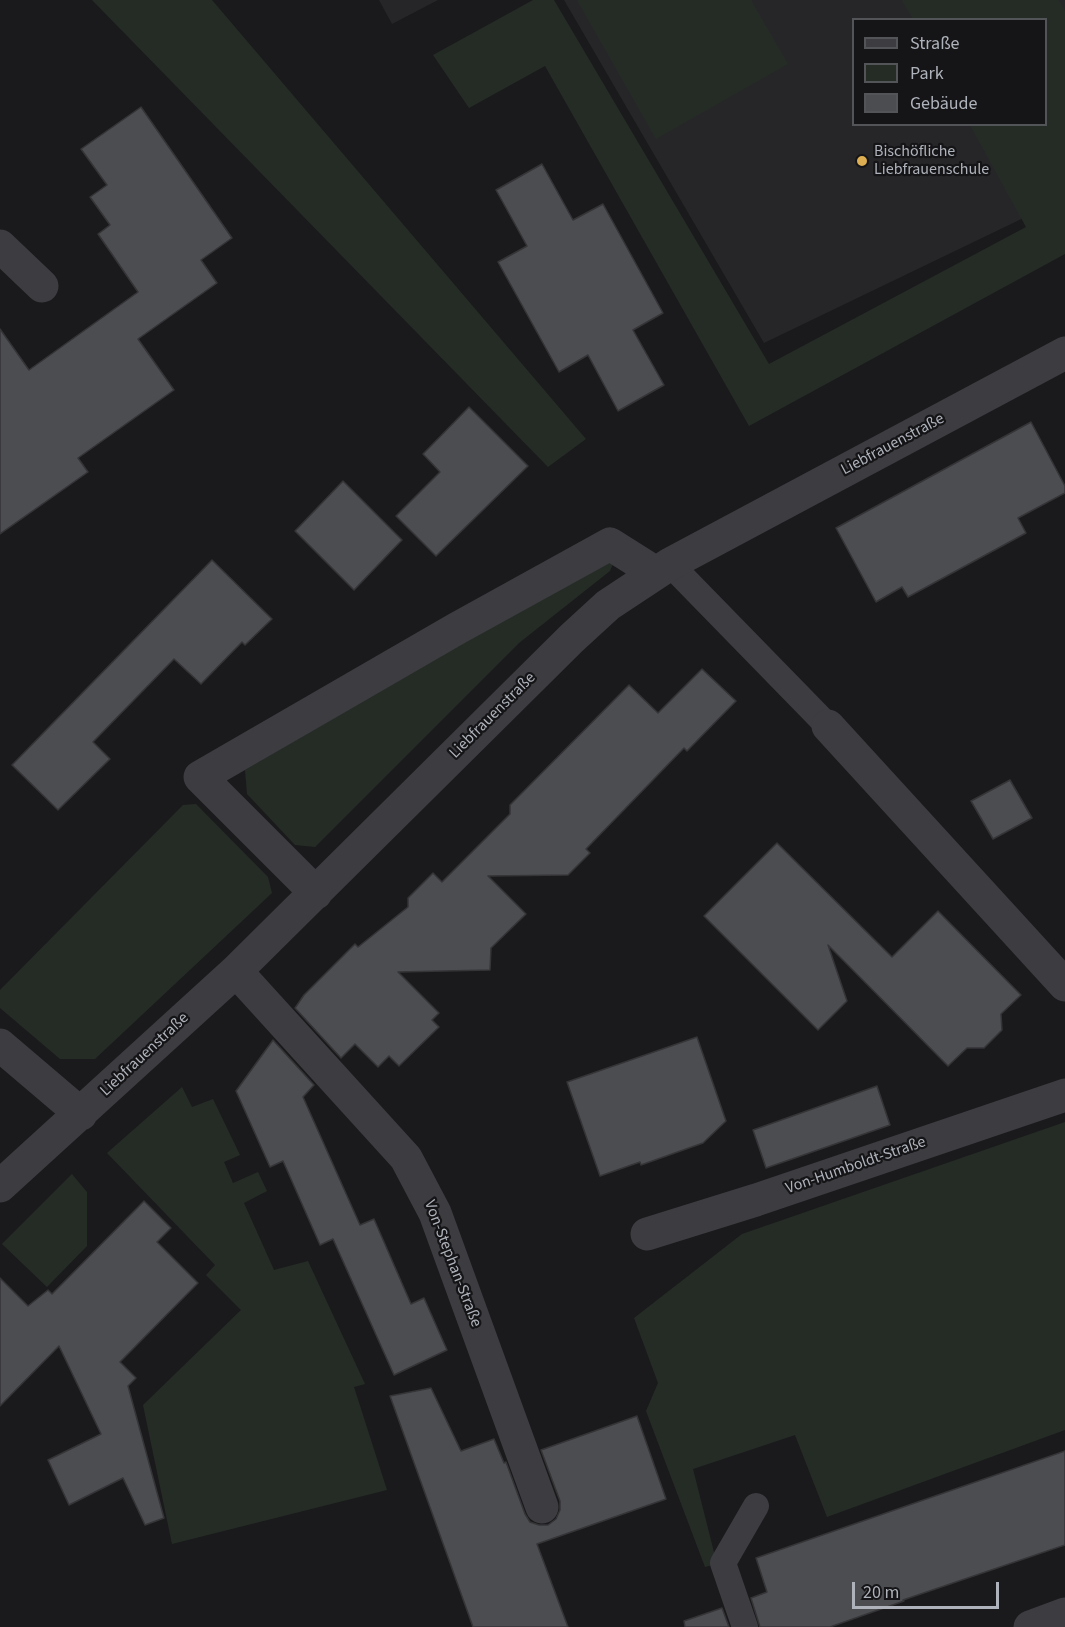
<!DOCTYPE html>
<html>
<head>
<meta charset="utf-8">
<style>
	body { margin:0 }
	#map { position:relative; width:1065px; height:1627px; overflow:hidden; background:#1a1a1c; font-family:"Source Sans 3",sans-serif }
	canvas { display:block }
	.legend { position:absolute; left:852px; top:18px; width:195px; height:108px; box-sizing:border-box; background:#151517; border:2px solid #525458; margin:0; padding:8px 10px; list-style:none; font-size:18px; color:#aeb2ba }
	.legend li { display:flex; align-items:center; gap:12px; height:30px }
	.legend b { width:30px; border:2px solid #525458 }
	.scale { position:absolute; left:852px; top:1582px; width:147px; height:27px; box-sizing:border-box; border:3px solid #aeb2ba; border-top:0; padding-left:8px; font-size:18px; line-height:21px; white-space:nowrap; color:#aeb2ba; -webkit-text-stroke:4px #151517; paint-order:stroke }
</style>
</head>
<body>
<div id="map">
<canvas width="1065" height="1627"></canvas>
<ul class="legend">
<li><b style="height:8px;background:#3c3c41"></b>Straße</li>
<li><b style="height:16px;background:#252c26"></b>Park</li>
<li><b style="height:16px;background:#4c4d51"></b>Gebäude</li>
</ul>
<div class="scale">20 m</div>
</div>
<script>
const c = document.querySelector('canvas').getContext('2d');
c.lineJoin = 'round';
function fillPath(path, color) {
  c.fillStyle = color;
  c.fill(path, 'evenodd');
}
function stroke(path, color, width, dash) {
  c.strokeStyle = color;
  c.lineWidth = width;
  c.lineCap = dash ? 'butt' : 'round';
  c.setLineDash(dash || []);
  c.stroke(path);
}
function label(font, color, halo, rows, align = 'center') {
  c.font = font + ' "Source Sans 3",sans-serif';
  c.lineWidth = 4.5;
  c.setLineDash([]);
  c.textBaseline = 'middle';
  c.strokeStyle = halo;
  c.fillStyle = color;
  for (const [text, x, y, turn = 0] of rows) {
    c.save();
    c.translate(x, y);
    c.rotate((+turn || 0) * Math.PI / 180);
    c.textAlign = isNaN(turn) ? turn : align;
    if (halo) c.strokeText(text, 0, 0);
    c.fillText(text, 0, 0);
    c.restore();
  }
}
const built = new Path2D(`
	M379,0H438L392,24Z
	M564,0H1065V198L764,343ZM854,20H1046V124H854Z`);
const green = new Path2D(`
	M92,0H212L586,439L548,467Z
	M533,0H554L769,364L1026,227L970,125L1046,124V20L913,19L902,0H1059L1065,11V254L749,426L545,66L469,108L433,55Z
	M577,0H751L788,64L656,139Z
	M604,559L613,564L610,571L519,643L315,847L295,845L247,794L245,770Z
	M196,804L268,877L272,893L95,1059H60L0,1008V990L183,805Z
	M182,1087L192,1107L213,1099L240,1155L224,1162L233,1183L258,1172L267,1191L244,1203L274,1270L308,1261L365,1384L354,1387L387,1490L172,1544L143,1405L241,1310L206,1275L215,1265L107,1153Z
	M1065,1122V1430L827,1517L795,1435L693,1469L717,1564L705,1567L646,1411L658,1383L634,1318L742,1234Z
	M72,1174L87,1192V1246L47,1287L2,1244Z`);
const building = new Path2D(`
	M141,107L232,238L201,260L217,283L138,339L174,390L78,458L88,472L0,534V329L29,370L138,292L98,234L110,225L90,197L107,185L81,149Z
	M542,164L573,220L603,204L663,313L633,330L664,385L618,411L588,355L559,372L498,262L527,246L496,190Z
	M469,407L528,466L436,556L396,516L440,472L423,454Z
	M1031,422L1065,486V493L1018,518L1026,533L908,597L902,587L876,602L836,528Z
	M343,481L402,540L354,590L295,531Z
	M212,560L272,619L245,645L242,642L201,684L174,659L93,742L110,759L58,810L12,765Z
	M702,669L736,701L687,751L684,748L586,849L590,853L568,875L488,876L526,914L491,948L490,970L398,972L439,1013L432,1020L439,1027L399,1066L389,1056L378,1067L355,1044L341,1058L295,1008L304,995L355,944L358,947L408,907V898L433,873L442,882L510,814V805L629,685L658,713Z
	M1010,780L1032,818L993,839L971,801Z
	M777,843L892,957L938,911L1021,995L1001,1014L1002,1030L984,1048H967L948,1066L828,945L847,1001L818,1030L704,916Z
	M697,1037L726,1121L703,1143L641,1165L640,1162L600,1176L567,1082Z
	M273,1040L314,1085L303,1097L360,1225L374,1219L411,1304L424,1298L447,1350L394,1375L333,1239L320,1245L283,1161L270,1167L236,1091Z
	M877,1086L890,1125L766,1168L753,1130Z
	M144,1201L171,1228L157,1242L198,1283L120,1362L136,1378L128,1386L164,1518L145,1525L123,1478L69,1505L48,1460L101,1434L59,1346L0,1406V1278L28,1306L48,1290L52,1294Z
	M431,1388L461,1451L494,1439L504,1463L506,1462L525,1514L530,1522L539,1525H548L556,1519L560,1510V1501L541,1450L637,1416L666,1499L537,1544L568,1627H473L390,1396Z
	M1065,1451V1545L903,1600L904,1601L830,1627H760L751,1598L767,1592L756,1558Z
	M722,1608L729,1627H685L684,1621Z`);
const lane = new Path2D(`
	M670,564L828,726
	M745,1627L723,1563L756,1506`);
const street = new Path2D(`
	M0,246L42,286
	M828,726L1065,985
	M316,893L200,777L456,629L610,544L656,573
	M236,971L406,1158L435,1213L542,1507
	M0,1045L81,1114
	M0,1186L236,971L572,638L608,605L670,564L1065,353
	M647,1234L756,1200L1065,1095
	M1030,1627L1065,1614`);
const markers = [
	[862,161,6,"#ddaf52"]
];
const poiNames = [
	["Bischöfliche",874,152],
	["Liebfrauenschule",874,170]
];
const streetNames = [
	["Liebfrauenstraße",893,445,-28],
	["Liebfrauenstraße",493,716,-45],
	["Liebfrauenstraße",145,1055,-43],
	["Von-Humboldt-Straße",856,1166,-19],
	["Von-Stephan-Straße",452,1264,69]
];
fillPath(built, '#262629');
fillPath(green, '#252c26');
fillPath(building, '#4c4d51');
stroke(building, '#353538', 1.5);
stroke(lane, '#3c3c41', 26);
stroke(street, '#3c3c41', 33);
for (const [x, y, r, color] of markers) {
  const dot = new Path2D();
  dot.arc(x, y, r, 0, 2 * Math.PI);
  c.fillStyle = color;
  c.fill(dot);
  stroke(dot, '#151517', 2);
}
label('16px', '#aeb2ba', '#151517', poiNames, 'left');
label('16px', '#aeb2ba', '#151517', streetNames);
</script>
</body>
</html>
